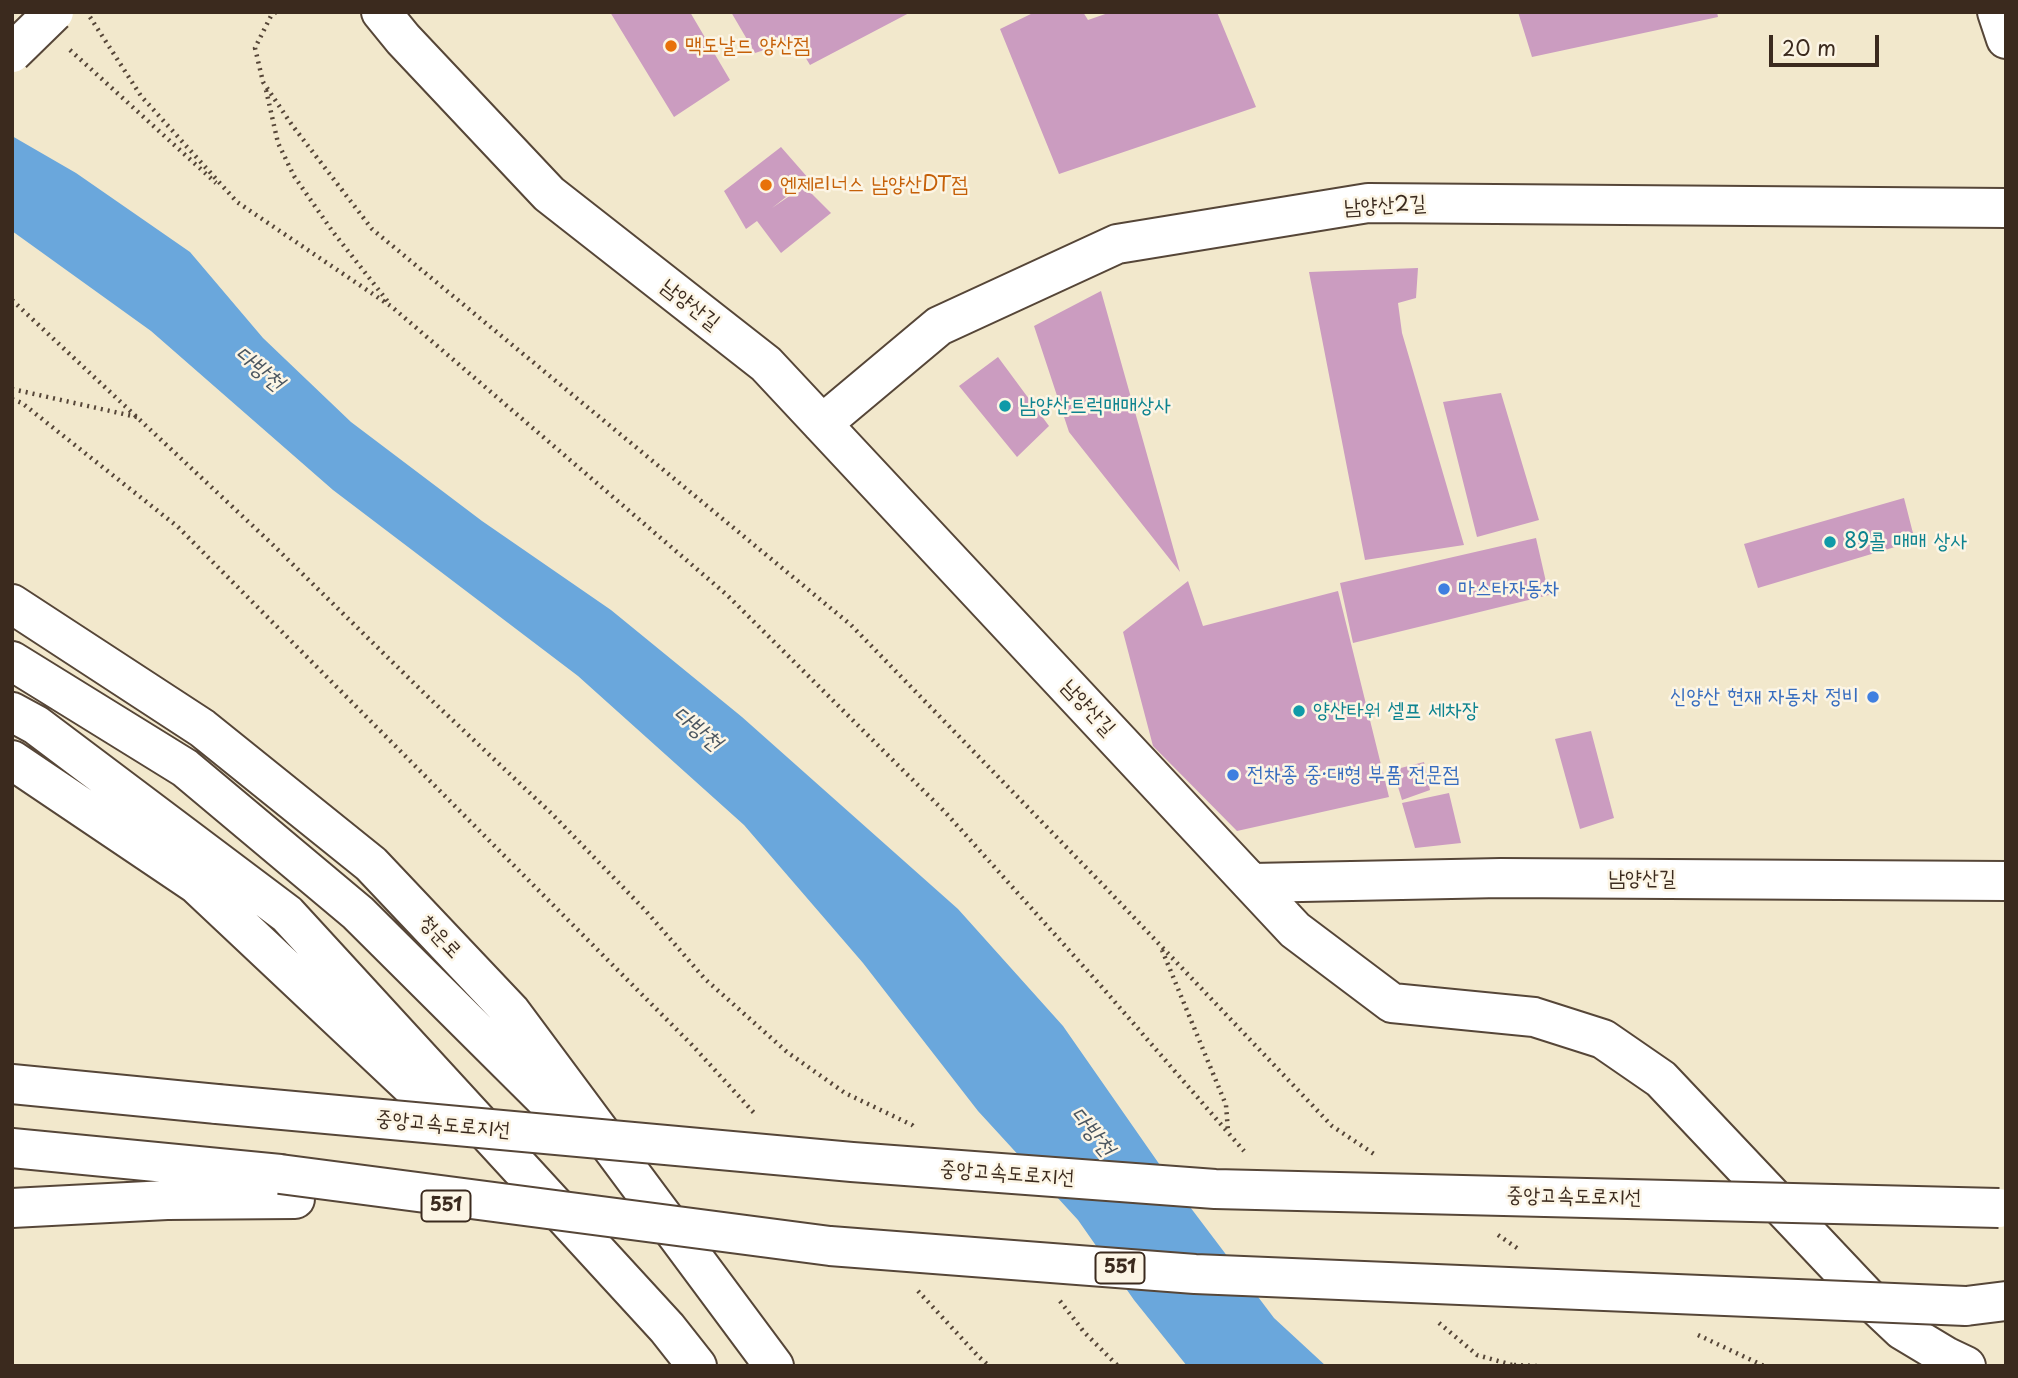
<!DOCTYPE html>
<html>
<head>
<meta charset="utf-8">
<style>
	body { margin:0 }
	#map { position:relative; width:2018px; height:1378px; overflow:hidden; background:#f2e8cc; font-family:"Playpen Sans",sans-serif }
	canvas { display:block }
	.frame { position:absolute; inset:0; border:14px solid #3b2a1e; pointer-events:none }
	.scale { position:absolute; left:1769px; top:35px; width:110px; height:32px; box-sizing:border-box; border:4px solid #3b2a1e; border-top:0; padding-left:9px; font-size:21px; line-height:24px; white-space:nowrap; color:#3b2a1e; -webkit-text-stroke:5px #fcf5e5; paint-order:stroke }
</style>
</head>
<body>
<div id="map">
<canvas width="2018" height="1378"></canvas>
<div class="frame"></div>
<div class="scale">20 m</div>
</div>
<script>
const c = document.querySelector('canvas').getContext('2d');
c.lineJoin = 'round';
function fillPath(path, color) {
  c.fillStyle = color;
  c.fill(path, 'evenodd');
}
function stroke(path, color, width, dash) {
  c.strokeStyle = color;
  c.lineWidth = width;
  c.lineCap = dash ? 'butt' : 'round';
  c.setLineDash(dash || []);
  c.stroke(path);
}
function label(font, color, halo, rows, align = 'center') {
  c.font = font + ' "Playpen Sans","Poor Story",sans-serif';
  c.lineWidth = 5;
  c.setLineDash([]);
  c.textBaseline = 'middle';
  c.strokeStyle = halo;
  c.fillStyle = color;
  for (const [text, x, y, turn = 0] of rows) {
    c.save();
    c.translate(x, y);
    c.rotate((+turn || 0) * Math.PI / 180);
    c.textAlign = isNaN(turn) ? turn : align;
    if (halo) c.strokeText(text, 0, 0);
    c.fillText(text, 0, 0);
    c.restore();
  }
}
const water = new Path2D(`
	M12,136L76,173L190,252L263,338L351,422L482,521L611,610L742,717L958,909L1063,1026L1178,1191L1274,1318L1326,1366H1187L1134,1300L1078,1220L978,1111L863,963L744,825L578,676L333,490L151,331L12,231Z`);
const building = new Path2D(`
	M610,12H690L730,80L674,117Z
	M731,12H911L810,65L795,40L755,53Z
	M1035,12H1083L1088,20L1111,12H1217L1256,107L1059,174L1000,29Z
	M1518,12H1717L1718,17L1532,57Z
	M781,147L809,179L772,208L804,186L831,213L781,253L757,221L746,229L724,191Z
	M1418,268L1416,298L1398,303L1402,333L1464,545L1365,560L1309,272Z
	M1101,291L1180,572L1069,432L1034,326Z
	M998,357L1049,426L1017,457L959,386Z
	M1501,393L1539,520L1477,537L1443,402Z
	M1904,498L1915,541L1758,588L1744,544Z
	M1536,538L1549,595L1353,643L1340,583Z
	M1188,581L1203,626L1338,591L1389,797L1237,831L1153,746L1123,632Z
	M1591,731L1614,818L1580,829L1555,739Z
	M1424,762L1430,790L1402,800L1393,770Z
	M1449,793L1461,843L1415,848L1402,803Z`);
const path = new Path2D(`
	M276,12L271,16L255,48L263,82L292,125L372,229L851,625L1103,885L1332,1126L1374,1154
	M90,17L141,96L237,202L392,307L727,595L946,813L1101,986L1244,1151
	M70,50L216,183
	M266,90L278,143L294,176L333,232L389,303
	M12,300L271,543L426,695L552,814L645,910L705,979L787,1052L845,1093L912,1125L916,1129
	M12,389L137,417
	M12,399L22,403L178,527L692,1045L755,1114
	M1162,950L1226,1105L1228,1131
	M1498,1235L1517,1248
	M918,1291L979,1357L989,1366
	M1060,1301L1084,1332L1118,1366
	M1439,1323L1477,1355L1516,1366
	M1698,1335L1764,1366
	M1514,1365L1538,1366`);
const minor = new Path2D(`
	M381,12L403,39L549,194L766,364L1295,930L1392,1003L1534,1017L1603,1039L1661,1079L1867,1297L1902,1330L1947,1357L1966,1366
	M1997,12L2006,39
	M822,424L939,326L1117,244L1368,203L2006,208
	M1252,883L1501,878L2006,881`);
const secondary = new Path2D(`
	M12,604L202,728L371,864L511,1012L774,1366
	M12,661L185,768L358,913L544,1098L569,1128
	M12,712L36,725L287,914L667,1328L697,1366
	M12,760L196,884L433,1107`);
const motorway = new Path2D(`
	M12,1084L217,1104
	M12,1148L280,1174
	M12,1208L167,1200L295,1199
	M1966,1306L2006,1301`);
const primaryBridge = new Path2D(`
	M12,53L54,12`);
const motorwayBridge = new Path2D(`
	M217,1104L852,1162L1215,1189L1999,1208
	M280,1174L830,1246L1195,1274L1966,1306`);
const markers = [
	[671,46,7,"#e8710a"],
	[766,185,7,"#e8710a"],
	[1005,406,7,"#0f9aa8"],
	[1830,542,7,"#0f9aa8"],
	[1444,589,7,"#3f7fe0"],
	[1873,697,7,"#3f7fe0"],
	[1299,711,7,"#0f9aa8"],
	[1233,775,7,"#3f7fe0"]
];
const shields = [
	[446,1206,49],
	[1120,1268,49]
];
const shieldNames = [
	["551",446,1206],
	["551",1120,1268]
];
const foodNames = [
	["맥도날드 양산점",685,46],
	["엔제리너스 남양산DT점",780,185]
];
const streetNames = [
	["남양산2길",1385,206,-3],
	["남양산길",690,305,38],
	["남양산길",1088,708,47],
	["남양산길",1642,879],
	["청운로",440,937,47],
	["중앙고속도로지선",443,1125,5],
	["중앙고속도로지선",1007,1174,4],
	["중앙고속도로지선",1574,1197,1]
];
const cultureNames = [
	["남양산트럭매매상사",1019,406],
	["89콜 매매 상사",1844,542],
	["양산타워 셀프 세차장",1313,711]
];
const shopNames = [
	["마스타자동차",1458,589],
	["신양산 현재 자동차 정비",1859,697,"right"],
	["전차종 중·대형 부품 전문점",1247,775]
];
const waterNames = [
	["다방천",259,369,39],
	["다방천",697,729,39],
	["다방천",1092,1132,50]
];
fillPath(water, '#6aa7dc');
fillPath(building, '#cb9cc0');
stroke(minor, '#564638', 42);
stroke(secondary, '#564638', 42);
stroke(motorway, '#564638', 42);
stroke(path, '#564638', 4.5, [2, 5]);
stroke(minor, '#fff', 38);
stroke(secondary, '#fff', 38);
stroke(motorway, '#fff', 38);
stroke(primaryBridge, '#564638', 42, []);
stroke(motorwayBridge, '#564638', 42, []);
stroke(primaryBridge, '#fff', 38);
stroke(motorwayBridge, '#fff', 38);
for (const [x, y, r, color] of markers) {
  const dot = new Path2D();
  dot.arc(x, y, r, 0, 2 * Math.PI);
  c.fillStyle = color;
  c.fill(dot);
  stroke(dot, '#fcf5e5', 2.5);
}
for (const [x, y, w] of shields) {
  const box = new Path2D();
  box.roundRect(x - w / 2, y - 15.5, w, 31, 5);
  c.fillStyle = '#fcf5e5';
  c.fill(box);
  stroke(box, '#3b2a1e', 2);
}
label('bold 19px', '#3b2a1e', null, shieldNames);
label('21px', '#c56008', '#fcf5e5', foodNames, 'left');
label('21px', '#3b2a1e', '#fcf5e5', streetNames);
label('21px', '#0d838f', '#fcf5e5', cultureNames, 'left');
label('21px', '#366cbe', '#fcf5e5', shopNames, 'left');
label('italic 23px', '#4b5660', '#fcf5e5', waterNames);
</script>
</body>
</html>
